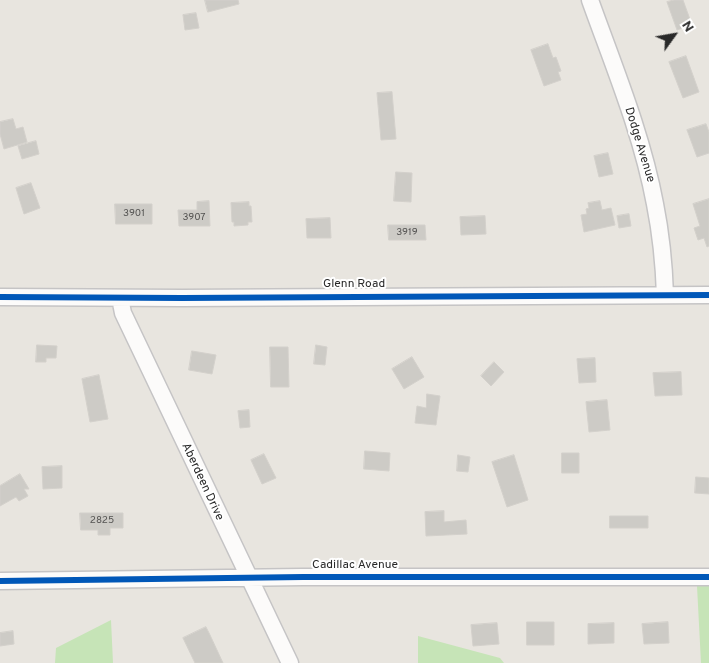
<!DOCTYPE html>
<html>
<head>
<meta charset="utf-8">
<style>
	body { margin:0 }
	#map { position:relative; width:709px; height:663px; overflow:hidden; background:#e8e5df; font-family:Overpass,sans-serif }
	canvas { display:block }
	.north { position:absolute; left:649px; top:10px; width:50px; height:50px; -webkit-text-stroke:4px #fff; paint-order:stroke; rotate:58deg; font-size:14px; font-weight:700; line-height:20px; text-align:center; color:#292929 }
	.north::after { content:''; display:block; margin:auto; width:18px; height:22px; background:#292929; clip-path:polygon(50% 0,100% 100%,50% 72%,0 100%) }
</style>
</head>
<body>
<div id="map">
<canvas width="709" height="663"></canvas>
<div class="north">N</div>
</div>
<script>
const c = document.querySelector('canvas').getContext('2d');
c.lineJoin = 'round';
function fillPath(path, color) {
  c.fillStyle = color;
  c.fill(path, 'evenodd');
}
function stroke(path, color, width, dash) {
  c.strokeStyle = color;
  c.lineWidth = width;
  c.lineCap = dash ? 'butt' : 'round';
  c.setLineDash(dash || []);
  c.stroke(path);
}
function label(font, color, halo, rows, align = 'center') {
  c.font = font + ' Overpass,sans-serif';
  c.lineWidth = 4;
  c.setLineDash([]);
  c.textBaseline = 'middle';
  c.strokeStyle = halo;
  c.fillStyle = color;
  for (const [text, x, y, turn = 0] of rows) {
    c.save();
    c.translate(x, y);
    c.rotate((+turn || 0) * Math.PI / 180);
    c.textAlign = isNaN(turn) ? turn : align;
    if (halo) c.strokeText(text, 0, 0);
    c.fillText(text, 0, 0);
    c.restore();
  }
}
const green = new Path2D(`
	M697,586H709V663H701Z
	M111,620L113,663H55L56,648Z
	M418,636L500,658L504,663H418Z`);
const building = new Path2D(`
	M205,0H238L239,4L208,12Z
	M674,0H683L692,25L677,30L667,2Z
	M196,13L199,28L185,30L183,15Z
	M548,44L553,58L556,57L561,71L558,72L561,80L544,86L531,50Z
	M686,56L699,92L683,98L669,62Z
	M392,92L396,139L381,140L377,93Z
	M13,119L16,129L23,127L27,142L4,149L0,134V122Z
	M706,124L709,132V153L697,157L687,130Z
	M36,141L39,154L22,159L18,146Z
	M608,153L613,174L599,177L594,156Z
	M396,172L412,173L411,202L394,201Z
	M31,183L40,208L24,214L16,188Z
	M709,199V246L707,247L704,238L698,240L694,228L700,226L693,204Z
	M209,201L210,226H179L178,210H197V202Z
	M600,201L602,210L611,208L615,225L584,232L581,215L587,214L586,209L589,208L588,203Z
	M249,202V206H251L252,222H248V225L234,226V222H232L231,203Z
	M115,204H152V224H116Z
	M629,214L631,226L619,228L617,216Z
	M485,216L486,234L461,235L460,217Z
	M330,218L331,238H307L306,219Z
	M388,225H425L426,240H389Z
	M37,345L57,346L56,358H46V362H36Z
	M316,345L327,347L325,365L314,364Z
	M270,347H288L289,387H271Z
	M192,351L216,355L212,374L189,370Z
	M412,357L424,377L404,389L392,369Z
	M595,358L596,382L579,383L577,359Z
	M494,362L504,372L491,386L481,376Z
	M681,372L682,395L655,396L653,373Z
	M99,375L108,419L90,422L82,379Z
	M427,394L440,396L436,425L415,423L417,406L426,408Z
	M607,400L610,430L589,432L586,402Z
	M249,410L250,427L240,428L238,411Z
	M365,451L390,453L389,471L364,469Z
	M562,453H579V473H562Z
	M264,454L276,478L262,484L251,460Z
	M458,455L470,457L468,472L457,471Z
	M514,455L528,500L507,507L492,462Z
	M62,466V488L43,489L42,467Z
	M20,474L29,489H24L28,496L19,501L16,497L0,506V486Z
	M696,477L709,478V494L695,493Z
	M444,511V522L466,520L467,534L426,536L425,512Z
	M80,513H123V528H110V535H98V530H81Z
	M610,516H648V528H610Z
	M527,622H554V645H527Z
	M668,622L669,643L644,644L642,624Z
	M497,623L499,644L473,646L471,625Z
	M614,623V643L588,644V624Z
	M206,627L210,635L223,663H195L183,638Z
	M13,631L14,644L0,646V633Z`);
const minor = new Path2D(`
	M590,0C614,67 642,134 655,204C661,234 664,264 665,295
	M0,297L182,298L709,295
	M120,298L123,313L290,663
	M0,581L303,577H709`);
const cycleway = new Path2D(`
	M0,297L182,298L709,295
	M0,581L303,577H709`);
const numberNames = [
	["3901",134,214],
	["3907",194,218],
	["3919",407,233],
	["2825",102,521]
];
const streetNames = [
	["Dodge Avenue",639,145,73],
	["Glenn Road",354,285],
	["Aberdeen Drive",202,482,65],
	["Cadillac Avenue",355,566]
];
fillPath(green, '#c6e4b7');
fillPath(building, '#cdcbc6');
stroke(building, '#d3d0cb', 1);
stroke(minor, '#c5c4c5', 19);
stroke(minor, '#fcfbfa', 16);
stroke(cycleway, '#0057b8', 6);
label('10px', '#545352', null, numberNames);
label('12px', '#292929', '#fff', streetNames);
</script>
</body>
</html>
